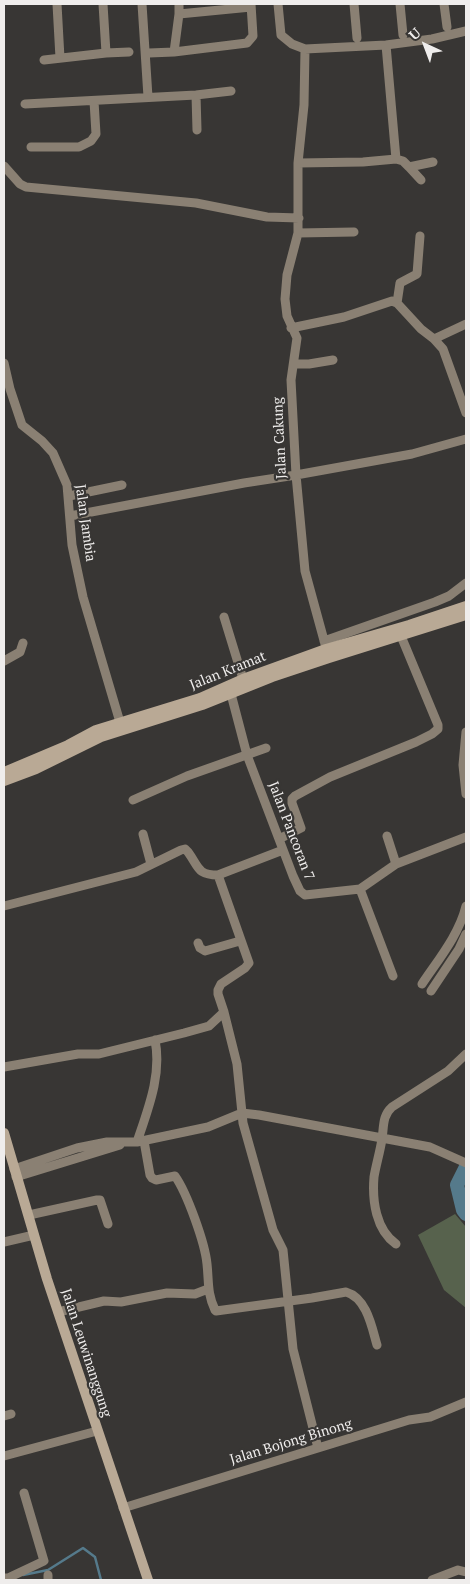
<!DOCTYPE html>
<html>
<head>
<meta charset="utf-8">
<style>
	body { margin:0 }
	#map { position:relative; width:470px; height:1584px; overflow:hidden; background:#383634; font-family:"PT Serif",serif }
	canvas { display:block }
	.frame { position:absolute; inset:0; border:5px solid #efedec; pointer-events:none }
	.north { position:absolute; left:400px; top:20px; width:50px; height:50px; -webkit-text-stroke:4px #383634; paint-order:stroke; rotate:317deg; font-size:14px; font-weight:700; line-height:20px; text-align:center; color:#efedec }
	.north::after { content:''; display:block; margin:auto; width:18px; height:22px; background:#efedec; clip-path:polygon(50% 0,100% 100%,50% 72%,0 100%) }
</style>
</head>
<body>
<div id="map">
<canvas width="470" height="1584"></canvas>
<div class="frame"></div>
<div class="north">U</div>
</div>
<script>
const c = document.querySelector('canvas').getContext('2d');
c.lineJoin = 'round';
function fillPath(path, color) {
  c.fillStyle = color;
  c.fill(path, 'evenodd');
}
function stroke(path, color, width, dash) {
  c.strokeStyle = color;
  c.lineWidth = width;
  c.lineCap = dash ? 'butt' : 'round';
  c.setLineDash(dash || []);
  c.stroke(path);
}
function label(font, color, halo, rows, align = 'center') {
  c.font = font + ' "PT Serif",serif';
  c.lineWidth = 4.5;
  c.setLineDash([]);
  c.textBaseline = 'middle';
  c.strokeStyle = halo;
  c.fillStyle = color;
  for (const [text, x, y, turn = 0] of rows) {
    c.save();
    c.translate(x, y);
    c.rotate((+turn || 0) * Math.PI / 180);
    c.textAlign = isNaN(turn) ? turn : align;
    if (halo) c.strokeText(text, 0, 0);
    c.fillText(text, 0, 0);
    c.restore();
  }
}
const green = new Path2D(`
	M455,1214L466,1227V1308L444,1290L418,1235Z`);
const stream = new Path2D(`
	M23,1575L48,1570L83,1548L95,1557L101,1580`);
const river = new Path2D(`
	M466,1167L457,1185L463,1210L466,1214`);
const street = new Path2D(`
	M57,4L60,58
	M103,4L106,53
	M142,4L148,97
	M278,4L281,35L292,44L305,49L304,105L298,163V233L287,275L285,299L287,316L297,338L291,380L296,475L305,571L328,655
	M354,4L357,38
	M400,4L403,35
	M444,4L447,27
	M179,14L251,7
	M386,45L396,159
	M305,49L386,45L432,39L466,31
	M174,52L179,14V4
	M149,53L174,52L247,43L253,36L251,4
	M44,60L106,53L129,52
	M196,95L197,130
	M25,104L196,95L231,91
	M31,147H79L91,141L96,134L94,101
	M298,163L363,162L396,159L403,161L409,167L421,180
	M4,166L20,184L26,187L196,203L267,217L299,218
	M409,167L433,162
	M298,233L354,232
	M397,303L400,283L417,274L420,236
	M291,328L344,317L392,301L397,303L421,329L434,339L443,349L466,413
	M434,339L466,324
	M4,363L10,389L22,425L42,441L53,453L67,485L72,545L83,597L122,729
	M294,364H309L333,360
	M69,496L122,485
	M70,516L244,483L296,475L412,454L466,439
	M224,617L243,679
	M324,641L435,602L449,596L466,583
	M4,661L20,652L23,643
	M231,694L247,755L293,876L300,891L305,895L360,889L396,864L466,837
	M466,732L463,765L466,794
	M133,800L187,776L266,748
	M143,834L151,864
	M387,836L396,864
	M279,839L301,828L292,803V799L295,796L330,777L416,742L432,734L438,729V725L401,636
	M218,875L249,963L245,968L221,984L218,990V994L224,1012L237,1064L243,1123L273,1230L283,1250L293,1349L318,1448
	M360,889L393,976
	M4,906L136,872L181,850L185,849L188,852C199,867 197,875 218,875L283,850
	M198,943L200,948L205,951L240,941
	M422,984C438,960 459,935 466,906
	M431,991L459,949L466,934
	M4,1067L78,1054H99L184,1033L209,1026L224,1012
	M144,1141L150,1175L152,1178L156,1180L175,1176C187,1193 205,1243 207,1264C209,1282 207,1293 215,1310L216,1311L312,1298L346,1292C367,1298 372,1328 377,1345
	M137,1142C148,1109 162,1075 155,1040
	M14,1169L77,1148L107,1142H137L208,1127L242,1113L259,1115L430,1147L466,1163
	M16,1177L120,1145
	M29,1215L97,1200H100L108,1224
	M4,1242L34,1235
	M396,1244C376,1230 372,1201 374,1177C376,1165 380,1152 382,1139C384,1127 382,1116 392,1107L448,1071L466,1054
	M58,1312L104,1301L121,1302L167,1293L195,1294L208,1289
	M4,1416L11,1414
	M4,1456L97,1431
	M123,1508L409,1420L430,1417L466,1402
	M4,1578H8L44,1561L24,1493
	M48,1580V1575
	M432,1580L458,1570L466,1572`);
const secondary = new Path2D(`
	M4,772L68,745L96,730L200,698L243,679L326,649L409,625L466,606
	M4,781L36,769L101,737L202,705L272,677L329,658L466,615
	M4,1133L47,1279L148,1580`);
const streetNames = [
	["Jalan Cakung",280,438,-93],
	["Jalan Jambia",85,523,82],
	["Jalan Kramat",228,671,-22],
	["Jalan Pancoran 7",291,831,69],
	["Jalan Leuwinanggung",86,1353,72],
	["Jalan Bojong Binong",291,1442,-17]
];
fillPath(green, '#57624d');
stroke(stream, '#557a8b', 2.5);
stroke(river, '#557a8b', 14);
stroke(street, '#8a8073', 9);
stroke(secondary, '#b9a995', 10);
label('14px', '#efedec', '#383634', streetNames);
</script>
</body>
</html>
